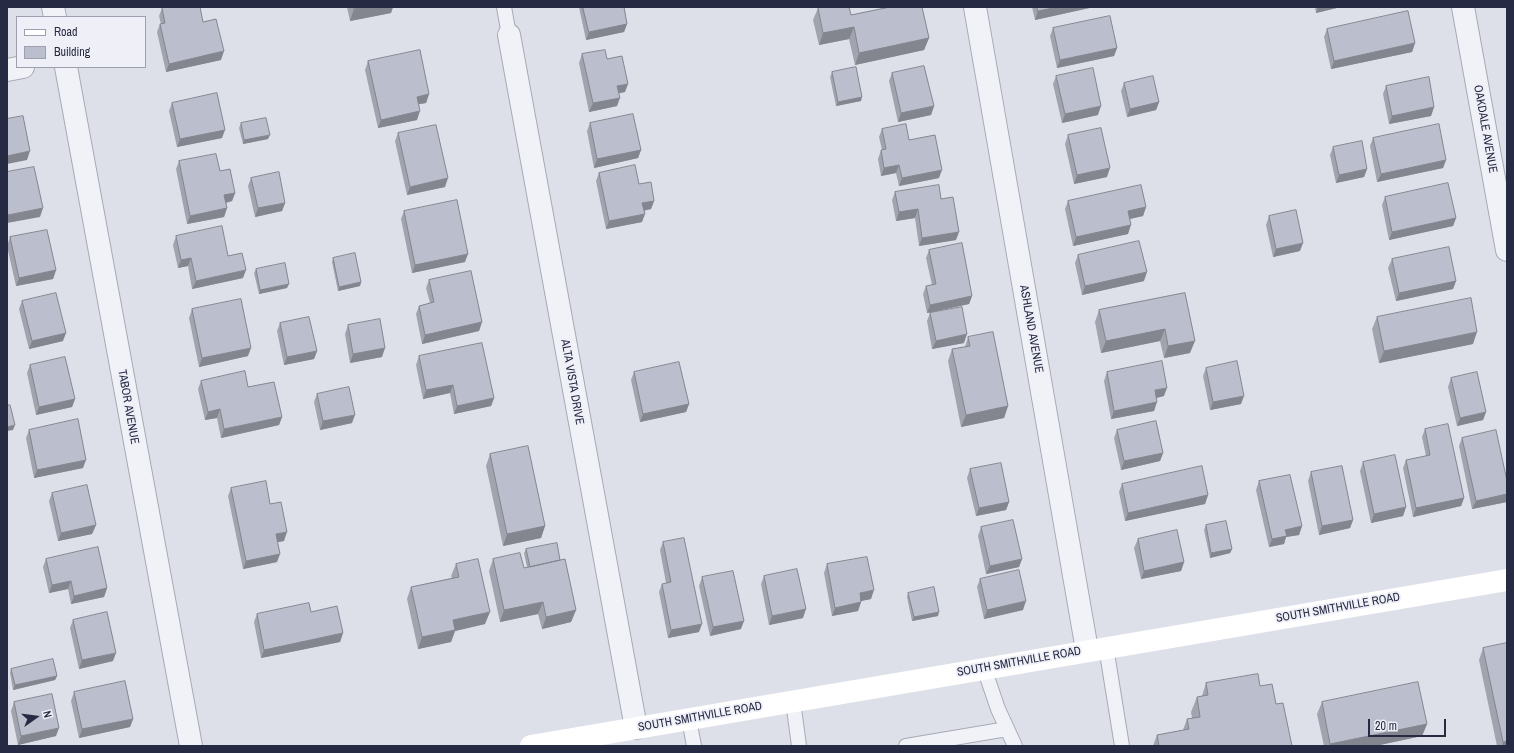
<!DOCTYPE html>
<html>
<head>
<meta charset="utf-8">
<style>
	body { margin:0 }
	#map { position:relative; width:1514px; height:753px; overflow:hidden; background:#dee0e9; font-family:"Archivo Narrow",sans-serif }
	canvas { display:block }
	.frame { position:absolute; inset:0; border:8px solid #262a42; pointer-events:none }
	.legend { position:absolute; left:16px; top:16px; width:130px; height:52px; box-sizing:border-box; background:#eeeff7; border:1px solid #9ea0af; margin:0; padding:5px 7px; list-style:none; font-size:12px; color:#262a42 }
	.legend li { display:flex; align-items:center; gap:8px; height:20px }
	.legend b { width:20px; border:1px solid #9ea0af }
	.north { position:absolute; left:16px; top:697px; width:40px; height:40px; -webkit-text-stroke:3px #eeeff7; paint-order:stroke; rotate:76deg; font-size:11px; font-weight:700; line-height:16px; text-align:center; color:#262a42 }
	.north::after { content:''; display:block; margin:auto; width:14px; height:18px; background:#262a42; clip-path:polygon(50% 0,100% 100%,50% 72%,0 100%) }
	.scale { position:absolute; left:1368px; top:719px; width:78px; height:18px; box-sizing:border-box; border:2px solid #262a42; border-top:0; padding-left:5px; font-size:12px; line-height:14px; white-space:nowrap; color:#262a42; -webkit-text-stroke:3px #eeeff7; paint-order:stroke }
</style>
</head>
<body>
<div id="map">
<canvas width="1514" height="753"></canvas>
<div class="frame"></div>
<ul class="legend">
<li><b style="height:5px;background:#fff"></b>Road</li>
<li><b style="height:11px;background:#bbbecc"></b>Building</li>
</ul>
<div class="north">N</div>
<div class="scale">20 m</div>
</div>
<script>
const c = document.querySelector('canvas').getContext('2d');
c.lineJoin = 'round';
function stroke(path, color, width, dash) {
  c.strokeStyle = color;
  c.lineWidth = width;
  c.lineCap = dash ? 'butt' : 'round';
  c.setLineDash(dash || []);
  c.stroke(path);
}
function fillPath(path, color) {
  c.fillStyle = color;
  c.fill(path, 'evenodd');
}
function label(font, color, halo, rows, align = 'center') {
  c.font = font + ' "Archivo Narrow",sans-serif';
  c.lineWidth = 3.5;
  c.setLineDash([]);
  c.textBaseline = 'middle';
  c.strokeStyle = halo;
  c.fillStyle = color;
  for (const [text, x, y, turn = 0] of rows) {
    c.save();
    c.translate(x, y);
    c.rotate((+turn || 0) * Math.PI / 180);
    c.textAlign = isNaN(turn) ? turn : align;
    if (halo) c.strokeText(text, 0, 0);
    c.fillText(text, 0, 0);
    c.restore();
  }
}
const lane = new Path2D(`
	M504,7L509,35
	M1106,647L1122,746
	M984,668L998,709L1015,746
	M793,701L799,746
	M689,719L694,746
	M906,746L1007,729`);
const street = new Path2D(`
	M53,7L55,17
	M975,7L1087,650
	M1463,7L1507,250
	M509,35L636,728
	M66,67L191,746
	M7,70L23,67`);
const secondary = new Path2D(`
	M531,746L1507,580`);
const wall = new Path2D(`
	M347,7H393L391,13L350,21Z
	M579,7H624L627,24L624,32L586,40Z
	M1032,7H1094L1035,20Z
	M1315,7H1341L1316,13Z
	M162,8L203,22L221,60L166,72L157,32L160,24H161L159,16Z
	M818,8L851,15L929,38L924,50L855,65L849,39L819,45L813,20Z
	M1053,28L1117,48L1114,56L1057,68L1050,36Z
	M1327,29L1415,43L1412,52L1331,69L1324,37Z
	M582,54L607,59L625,92L619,93L617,106L589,112L579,63Z
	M368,61L429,94L426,103L419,104L417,120L378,128L365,70Z
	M832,72L861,101L836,106L830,77Z
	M892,73L934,106L931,115L898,122L889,81Z
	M1056,76L1098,115L1062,123L1053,84Z
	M1124,83L1159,102L1156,110L1127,117L1121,91Z
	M1386,86L1434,107L1431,116L1389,124L1383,94Z
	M172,103L222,138L177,147L169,111Z
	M241,123L268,139L243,144L239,128Z
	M590,123L641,150L638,158L594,168L587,131Z
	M882,129L909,140L939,178L899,186L896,173L881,176L878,159L881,150H882L879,137Z
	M398,133L445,187L407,195L395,141Z
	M1068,135L1107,177L1074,184L1065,144Z
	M1373,138L1446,160L1443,168L1377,182L1370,146Z
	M1333,147L1367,169L1364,177L1336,183L1330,155Z
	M179,161L220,171L235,193L232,201L226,203L227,208L224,217L187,224L176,169Z
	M599,173L639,184L654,201L651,209L644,211L642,222L606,229L596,181Z
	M251,178L285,203L282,211L255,217L248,186Z
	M895,192L941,199L956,240L919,246L915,218L896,221L892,200Z
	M1385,197L1456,218L1453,226L1389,240L1382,205Z
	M1068,201L1146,207L1143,216L1130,219L1128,234L1073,246L1065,209Z
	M404,211L465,262L412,273L401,219Z
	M1269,216L1300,251L1273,257L1266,225Z
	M176,236L228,256L243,278L192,289L188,266L178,268L173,245Z
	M10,237L56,270L53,279L16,286L7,246Z
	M929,250L972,296L969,304L927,313L923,294L926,286L932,285L926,258Z
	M1078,255L1144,281L1082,295L1075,263Z
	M333,258L361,282L360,286L338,291L332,262Z
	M1392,259L1456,281L1453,289L1396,301L1388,268Z
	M256,269L287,288L259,294L254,273Z
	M429,280L482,322L479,331L422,344L416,314L419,306L430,303L426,288Z
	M1185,293L1190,353L1164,358L1160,341L1101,353L1095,322L1099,310Z
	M22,301L63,341L29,349L19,309Z
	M192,309L248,356L199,367L189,318Z
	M930,313L964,343L932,349L927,321Z
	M1377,317L1473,344L1379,363L1372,329Z
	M280,323L317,351L314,359L284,365L277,331Z
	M348,325L382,357L350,363L345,334Z
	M968,337L1008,406L1004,418L961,427L948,361L952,349L965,347Z
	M419,356L494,398L491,406L454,414L450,393L423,399L416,365Z
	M30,365L75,399L72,407L36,415L27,373Z
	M1206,368L1241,404L1210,410L1203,376Z
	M634,372L689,404L686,412L640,422L631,380Z
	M1107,372L1164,396L1156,398L1154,411L1111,419L1104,381Z
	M1451,378L1486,412L1483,420L1457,426L1448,387Z
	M201,381L248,387L282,417L279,425L221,438L217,418L205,420L198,389Z
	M317,394L352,423L320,430L314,402Z
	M1425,429L1464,498L1461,506L1413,517L1403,468L1406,460L1426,456L1422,437Z
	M29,430L83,468L34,478L26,438Z
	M1117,430L1163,453L1160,461L1121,470L1114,438Z
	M1462,438L1507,481V502L1472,509L1459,446Z
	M490,454L545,526L541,538L503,546L486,466Z
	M1363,462L1406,507L1403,516L1371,523L1360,471Z
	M970,469L1009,502L1006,510L976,516L967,478Z
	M1311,472L1353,520L1350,528L1319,535L1308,481Z
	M1259,481L1302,526L1299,535L1286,537L1284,544L1269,547L1256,490Z
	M1122,484L1208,495L1205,504L1125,521L1119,492Z
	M231,488L270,504L284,541L277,542V562L243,569L228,496Z
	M52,493L96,525L92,534L58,541L49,501Z
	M1206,525L1232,549L1230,553L1210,558L1204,530Z
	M981,527L1022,559L1019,567L986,574L978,536Z
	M1138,539L1184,562L1181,571L1141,579L1134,548Z
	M663,542L699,632L668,638L659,592L662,584L666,583L660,550Z
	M526,549L560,560L576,610L571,622L542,629L538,614L500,622L489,571L493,559L524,568L527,567L524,553Z
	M46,559L107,588L104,597L71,604L68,589L49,593L43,567Z
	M456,564L485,624L455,631L451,642L418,649L407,599L411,587L452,578L451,576Z
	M827,564L871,599L861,601V602L858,611L832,616L824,573Z
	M764,576L803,618L769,625L761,584Z
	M702,577L741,629L710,636L699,586Z
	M980,579L1023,610L984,619L977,587Z
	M908,593L938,616L912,621L907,597Z
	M311,612L343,633L340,642L261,658L254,622L257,614Z
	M73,620L113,661L79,669L70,628Z
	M1483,648L1507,746H1497L1479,660Z
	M11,669L57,676L55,680L13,690L10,673Z
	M1206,683L1260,686L1276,704L1292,746H1153L1157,735L1183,730L1187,719L1192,718L1191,712L1197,697L1202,696Z
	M74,692L133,719L130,727L79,738L71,701Z
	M14,702L56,736L18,745L11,711Z
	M1322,702L1427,724L1422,736L1375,746H1324L1317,714Z`);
const shadedWall = new Path2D(`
	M365,7H393L391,13L350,21L354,9Z
	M1058,7H1094L1035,20L1038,11Z
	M1318,7H1341L1316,13Z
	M627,24L624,32L586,40L589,32Z
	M854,27L849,39L819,45L823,33Z
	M929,38L924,50L855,65L859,53Z
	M1415,43L1412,52L1331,69L1334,61Z
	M1117,48L1114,56L1057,68L1060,60Z
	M224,51L221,60L166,72L169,64Z
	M628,84L625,92L614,94L617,86Z
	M429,94L426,103L414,105L417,97Z
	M862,97L861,101L836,106L838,102Z
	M620,98L617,106L589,112L593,103Z
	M1159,102L1156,110L1127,117L1130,109Z
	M934,106L931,115L898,122L901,113Z
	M1101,106L1098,115L1062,123L1065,114Z
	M1434,107L1431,116L1389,124L1392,116Z
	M420,111L417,120L378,128L381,120Z
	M225,130L222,138L177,147L180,139Z
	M270,135L268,139L243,144L244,140Z
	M641,150L638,158L594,168L597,159Z
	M30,151L27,160L7,164V156Z
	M1446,160L1443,168L1377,182L1381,174Z
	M899,165L896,173L881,176L884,168Z
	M1110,168L1107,177L1074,184L1077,175Z
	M1367,169L1364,177L1336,183L1339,175Z
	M942,170L939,178L899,186L902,178Z
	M448,178L445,187L407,195L410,187Z
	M235,193L232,201L221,204L224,195Z
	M654,201L651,209L639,211L642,203Z
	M285,203L282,211L255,217L258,208Z
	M1146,207L1143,216L1125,220L1128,211Z
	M43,208L40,217L7,223V217L8,215Z
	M227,208L224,217L187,224L190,216Z
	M918,209L915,218L896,221L899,212Z
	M645,214L642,222L606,229L609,221Z
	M1456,218L1453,226L1389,240L1392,232Z
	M1131,225L1128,234L1073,246L1076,237Z
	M959,232L956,240L919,246L922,238Z
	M1303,243L1300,251L1273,257L1276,249Z
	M468,254L465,262L412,273L415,265Z
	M191,258L188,266L178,268L181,260Z
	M56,270L53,279L16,286L19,278Z
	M246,270L243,278L192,289L196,281Z
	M1147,272L1144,281L1082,295L1085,286Z
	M1456,281L1453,289L1396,301L1399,293Z
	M361,282L360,286L338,291L339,287Z
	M289,284L287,288L259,294L260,290Z
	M972,296L969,304L927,313L930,305Z
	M482,322L479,331L422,344L425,335Z
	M1165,329L1160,341L1101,353L1106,341Z
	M1477,332L1473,344L1379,363L1384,351Z
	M66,333L63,341L29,349L32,341Z
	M967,334L964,343L932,349L936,341Z
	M1195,341L1190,353L1164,358L1168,346Z
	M251,348L248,356L199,367L202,358Z
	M385,348L382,357L350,363L353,354Z
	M317,351L314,359L284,365L287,357Z
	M453,385L450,393L423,399L426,390Z
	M1167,388L1164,396L1152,399L1155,390Z
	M1244,396L1241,404L1210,410L1213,402Z
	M494,398L491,406L454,414L457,406Z
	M75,399L72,407L36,415L39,407Z
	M1157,402L1154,411L1111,419L1114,411Z
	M689,404L686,412L640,422L643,414Z
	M1008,406L1004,418L961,427L966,415Z
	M220,409L217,418L205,420L208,412Z
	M1486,412L1483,420L1457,426L1460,418Z
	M355,415L352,423L320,430L323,421Z
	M282,417L279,425L221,438L224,429Z
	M15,425L13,430L7,431V427Z
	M1163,453L1160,461L1121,470L1124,461Z
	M86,460L83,468L34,478L37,470Z
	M1507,494V502L1472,509L1476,501Z
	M1208,495L1205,504L1125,521L1128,513Z
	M1464,498L1461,506L1413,517L1416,508Z
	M1009,502L1006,510L976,516L979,508Z
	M1406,507L1403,516L1371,523L1374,514Z
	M1353,520L1350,528L1319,535L1322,526Z
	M96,525L92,534L58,541L61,533Z
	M545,526L541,538L503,546L507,534Z
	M1302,526L1299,535L1286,537L1284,544L1269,547L1272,539L1285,530Z
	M287,532L284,541L273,543L276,534Z
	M1232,549L1230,553L1210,558L1211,553Z
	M280,554L277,562L243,569L246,561Z
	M1022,559L1019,567L986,574L990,566Z
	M1184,562L1181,571L1141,579L1144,571Z
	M71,581L68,589L49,593L52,585Z
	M107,588L104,597L71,604L74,596Z
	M874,590L871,599L856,602L860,593Z
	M1026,601L1023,610L984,619L987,610Z
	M543,602L538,614L500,622L504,610Z
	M861,602L858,611L832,616L835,608Z
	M806,609L803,618L769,625L772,616Z
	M576,610L571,622L542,629L546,617Z
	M490,612L485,624L455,631L451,642L418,649L422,637L453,620Z
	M939,612L938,616L912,621L914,617Z
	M744,621L741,629L710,636L713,627Z
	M702,624L699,632L668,638L671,630Z
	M343,633L340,642L261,658L264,650Z
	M116,653L113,661L79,669L82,660Z
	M57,676L55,680L13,690L15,685Z
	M133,719L130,727L79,738L82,729Z
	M1427,724L1422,736L1375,746H1330V744Z
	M59,728L56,736L18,745L21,736Z
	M1507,741V746H1502L1503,742Z`);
const building = new Path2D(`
	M165,7H200L203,22L216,19L224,51L169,64L160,24L165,23L162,8Z
	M354,7H365L354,9Z
	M583,7H624L627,24L589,32Z
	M823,7H849L851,15L890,7H922L929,38L859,53L854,27L823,33L818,8Z
	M1037,7H1058L1038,11Z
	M1408,11L1415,43L1334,61L1327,29Z
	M1110,16L1117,48L1060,60L1053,28Z
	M420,50L429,94L417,97L420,111L381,120L368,61Z
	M605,50L607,59L622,56L628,84L617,86L620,98L593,103L582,54Z
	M924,66L934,106L901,113L892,73Z
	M856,67L862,97L838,102L832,72Z
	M1093,68L1101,106L1065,114L1056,76Z
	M1153,76L1159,102L1130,109L1124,83Z
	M1429,77L1434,107L1392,116L1386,86Z
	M217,93L225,130L180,139L172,103Z
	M633,114L641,150L597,159L590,123Z
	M23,116L30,151L7,156V119Z
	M266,118L270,135L244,140L241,123Z
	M906,124L909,140L935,135L942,170L902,178L899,165L884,168L881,150L886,149L882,129Z
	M1439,124L1446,160L1381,174L1373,138Z
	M436,125L448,178L410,187L398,133Z
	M1101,128L1110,168L1077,175L1068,135Z
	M1362,141L1367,169L1339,175L1333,147Z
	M216,154L220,171L230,169L235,193L224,195L227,208L190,216L179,161Z
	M635,165L639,184L651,182L654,201L642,203L645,214L609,221L599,173Z
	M34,167L43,208L8,215L7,211V172Z
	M279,172L285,203L258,208L251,178Z
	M1448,183L1456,218L1392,232L1385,197Z
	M939,185L941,199L953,197L959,232L922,238L918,209L899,212L895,192Z
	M1141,185L1146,207L1128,211L1131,225L1076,237L1068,201Z
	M457,200L468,254L415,265L404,211Z
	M1296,210L1303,243L1276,249L1269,216Z
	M222,226L228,256L242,253L246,270L196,281L191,258L181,260L176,236Z
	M47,230L56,270L19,278L10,237Z
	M1139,241L1147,272L1085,286L1078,255Z
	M962,243L972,296L930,305L926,286L936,284L929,250Z
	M1449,247L1456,281L1399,293L1392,259Z
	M355,253L361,282L339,287L333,258Z
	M285,263L289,284L260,290L256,269Z
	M471,271L482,322L425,335L419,306L434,302L429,280Z
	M56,293L66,333L32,341L22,301Z
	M1185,293L1195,341L1168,346L1165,329L1106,341L1099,310Z
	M1471,298L1477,332L1384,351L1377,317Z
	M241,299L251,348L202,358L192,309Z
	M962,307L967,334L936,341L930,313Z
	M309,317L317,351L287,357L280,323Z
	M380,319L385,348L353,354L348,325Z
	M993,332L1008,406L966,415L952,349L970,346L968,337Z
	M482,343L494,398L457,406L453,385L426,390L419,356Z
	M65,357L75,399L39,407L30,365Z
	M1162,361L1167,388L1155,390L1157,402L1114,411L1107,372Z
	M1237,361L1244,396L1213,402L1206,368Z
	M679,362L689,404L643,414L634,372Z
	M245,371L248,387L274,382L282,417L224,429L220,409L208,412L201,381Z
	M1477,372L1486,412L1460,418L1451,378Z
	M349,387L355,415L323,421L317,394Z
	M7,405H10L15,425L7,427Z
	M78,419L86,460L37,470L29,430Z
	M1156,421L1163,453L1124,461L1117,430Z
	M1448,424L1464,498L1416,508L1406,460L1430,455L1425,429Z
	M1496,430L1507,481V494L1476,501L1462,438Z
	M528,446L545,526L507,534L490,454Z
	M1395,455L1406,507L1374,514L1363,462Z
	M1001,463L1009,502L979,508L970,469Z
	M1202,466L1208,495L1128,513L1122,484Z
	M1342,466L1353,520L1322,526L1311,472Z
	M1290,475L1302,526L1285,530L1287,536L1272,539L1259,481Z
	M266,481L270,504L281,502L287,532L276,534L280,554L246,561L231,488Z
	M87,485L96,525L61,533L52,493Z
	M1013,520L1022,559L990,566L981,527Z
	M1226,521L1232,549L1211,553L1206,525Z
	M1177,530L1184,562L1144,571L1138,539Z
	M684,538L702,624L671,630L662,584L671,582L663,542Z
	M557,543L560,560L530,567L526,549Z
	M98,547L107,588L74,596L71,581L52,585L46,559Z
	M520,553L524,568L565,559L576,610L546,617L543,602L504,610L493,559Z
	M867,557L874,590L860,593L861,602L835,608L827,564Z
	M478,559L490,612L453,620L455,630L422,637L411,587L459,577L456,564Z
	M797,569L806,609L772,616L764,576Z
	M1019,570L1026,601L987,610L980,579Z
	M733,571L744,621L713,627L702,577Z
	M934,587L939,612L914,617L908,593Z
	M309,603L311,612L337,606L343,633L264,650L257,614Z
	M107,612L116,653L82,660L73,620Z
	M1507,643V741L1503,742L1483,648Z
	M53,659L57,676L15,685L11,669Z
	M1258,674L1260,686L1272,684L1276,704L1283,703L1292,746H1159L1157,735L1189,729L1187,719L1200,717L1197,697L1208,695L1206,683Z
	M125,681L133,719L82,729L74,692Z
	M1418,682L1427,724L1330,744L1322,702Z
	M52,694L59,728L21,736L14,702Z`);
const streetNames = [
	["OAKDALE AVENUE",1485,129,80],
	["ASHLAND AVENUE",1031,329,80],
	["ALTA VISTA DRIVE",572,382,80],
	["TABOR AVENUE",128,407,80],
	["SOUTH SMITHVILLE ROAD",1338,608,-10],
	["SOUTH SMITHVILLE ROAD",1019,662,-10],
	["SOUTH SMITHVILLE ROAD",700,717,-10]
];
stroke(lane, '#a7a9b7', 16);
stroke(street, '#a7a9b7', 24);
stroke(lane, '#f1f2f7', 14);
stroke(street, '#f1f2f7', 22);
stroke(secondary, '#fff', 22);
fillPath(wall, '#a1a3af');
fillPath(shadedWall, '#83858f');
fillPath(building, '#bbbecc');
stroke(building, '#83858f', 1);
label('12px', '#262a42', '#eeeff7', streetNames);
</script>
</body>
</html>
